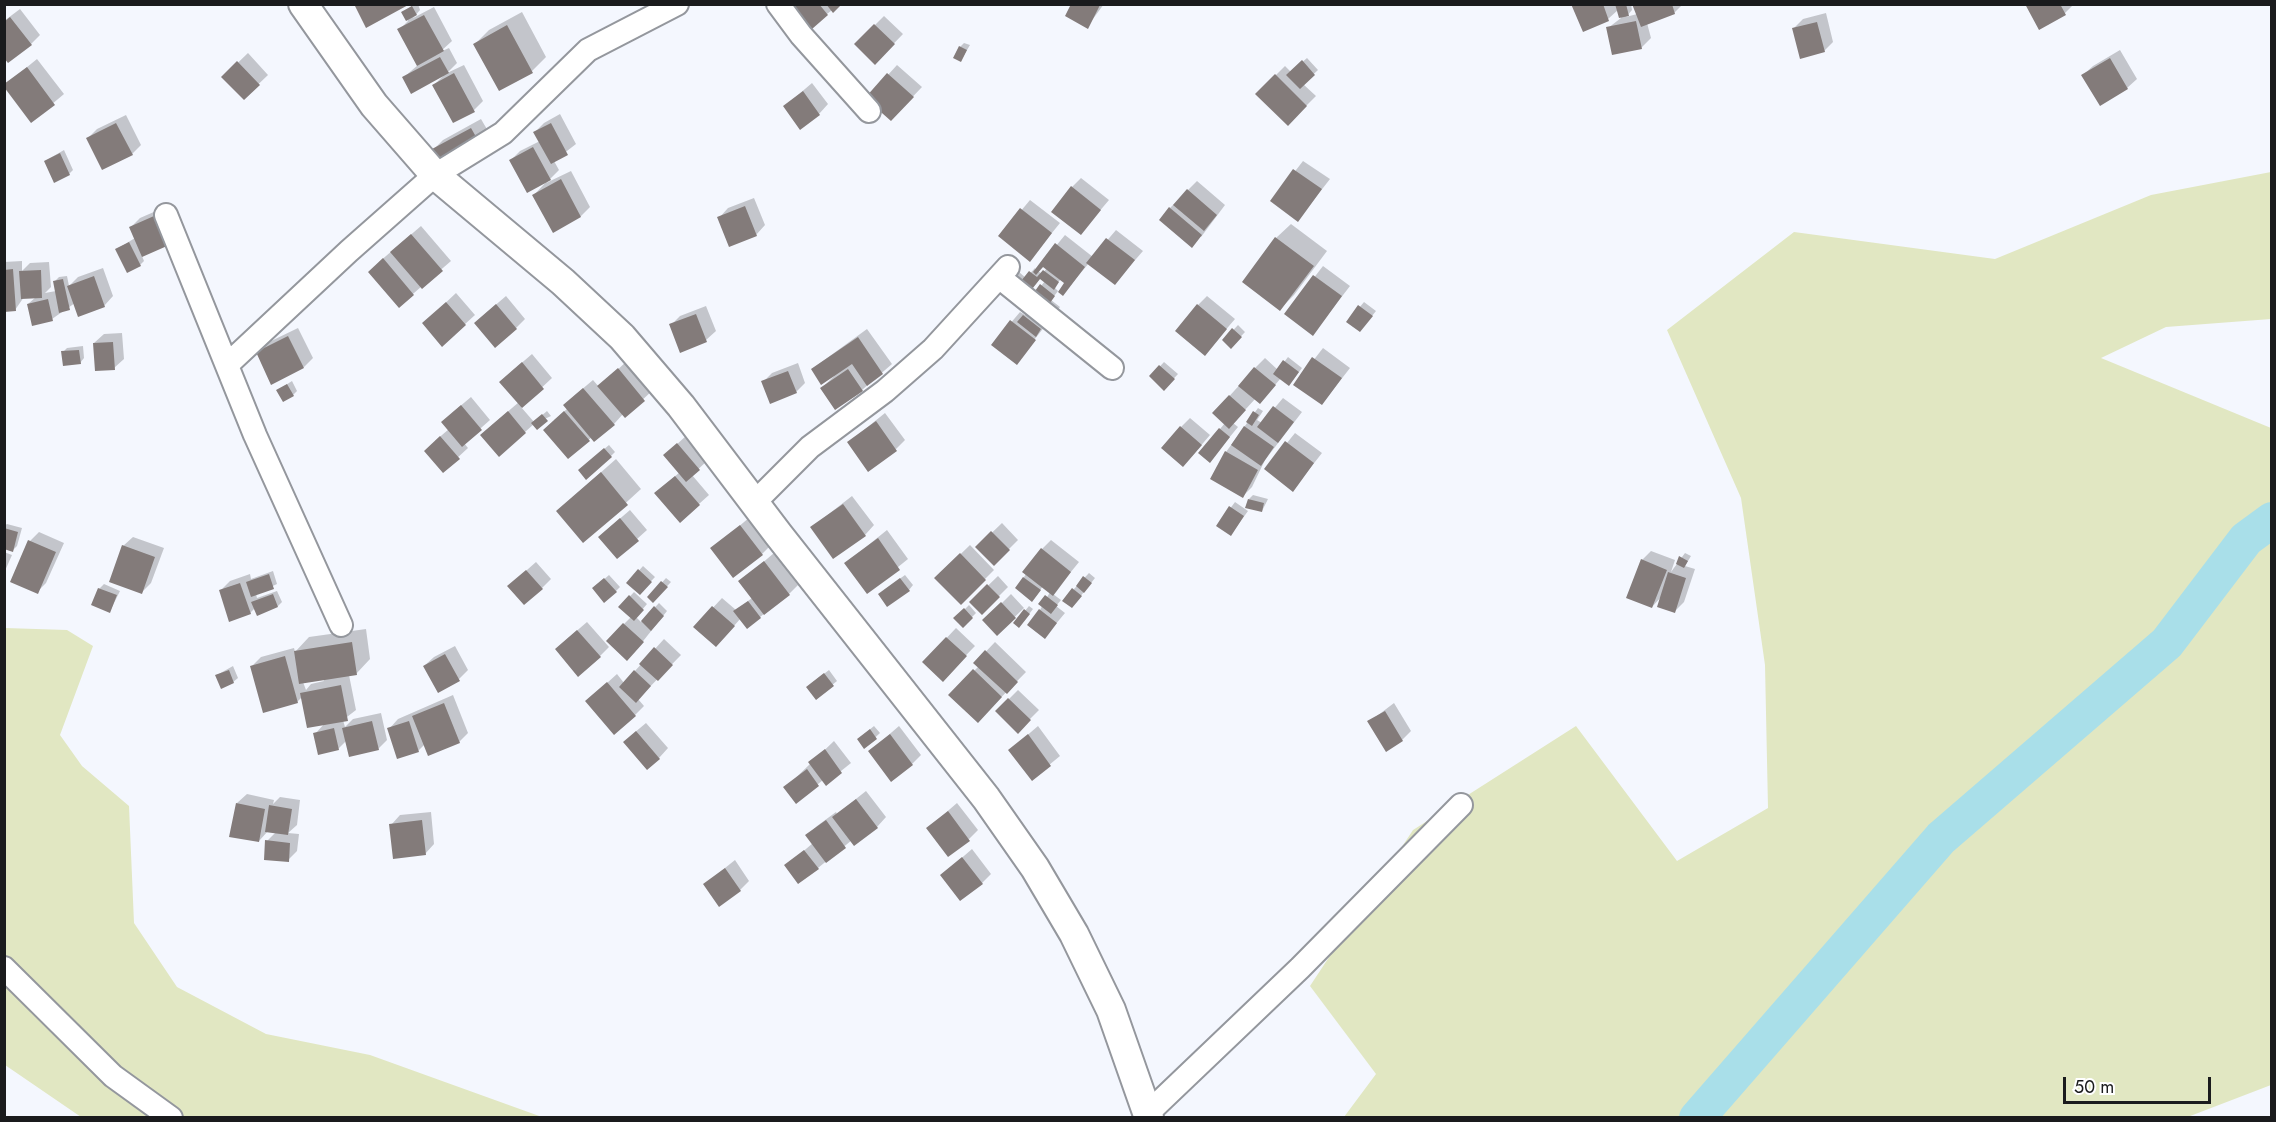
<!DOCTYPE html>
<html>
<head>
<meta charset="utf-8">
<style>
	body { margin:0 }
	#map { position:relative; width:2276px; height:1122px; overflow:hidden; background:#f4f7fe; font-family:Jost,sans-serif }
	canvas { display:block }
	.frame { position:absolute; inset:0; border:6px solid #1a1b1d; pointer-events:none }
	.scale { position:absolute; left:2063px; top:1077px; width:148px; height:27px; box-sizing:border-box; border:3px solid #1a1b1d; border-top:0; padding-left:8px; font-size:18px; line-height:21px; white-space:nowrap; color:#1a1b1d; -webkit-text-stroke:4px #fff; paint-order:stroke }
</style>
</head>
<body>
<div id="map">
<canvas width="2276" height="1122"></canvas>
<div class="frame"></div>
<div class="scale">50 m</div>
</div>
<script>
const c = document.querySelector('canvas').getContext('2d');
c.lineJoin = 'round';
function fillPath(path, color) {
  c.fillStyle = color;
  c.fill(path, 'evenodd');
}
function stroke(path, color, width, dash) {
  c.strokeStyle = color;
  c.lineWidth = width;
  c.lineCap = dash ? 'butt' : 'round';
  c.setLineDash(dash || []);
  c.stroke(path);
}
const green = new Path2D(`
	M2271,172V319L2166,327L2101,358L2271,428V1085L2185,1118L1344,1117L1376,1074L1310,986L1413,830L1576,726L1677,861L1768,808L1765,665L1741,498L1667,330L1794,232L1995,259L2151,195Z
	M5,628L67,630L93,646L60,735L82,766L129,806L134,923L177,987L266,1034L370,1055L542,1117H81L5,1065Z`);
const shadow = new Path2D(`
	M414,4H418L420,10L413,18L434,7L452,41L440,52L449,48L457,63L447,73L464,65L483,101L474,110L434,85L444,75L404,77L418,65L399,30L408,21L403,13Z
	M794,4H840L827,14Z
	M1073,4H1104L1087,27Z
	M1573,4H1631L1632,10L1626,17L1637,14L1634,4H1683L1674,13L1647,23L1651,38L1641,48L1608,28L1621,18L1618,10L1608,19L1584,30Z
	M2027,4H2074L2065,13Z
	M20,9L40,35L31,44L4,56V21Z
	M522,12L546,57L532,71L475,44L489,30Z
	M1826,13L1833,42L1824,51L1794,28L1803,19Z
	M884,16L903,34L875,63L856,44Z
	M964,43L970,45L961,60L960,47Z
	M2120,50L2137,79L2127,88L2083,75L2093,66Z
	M248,53L268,75L244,98L223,77Z
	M1307,58L1318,70L1303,84L1316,96L1288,124L1257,94L1285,66L1291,72Z
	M37,59L64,94L32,121L5,85Z
	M897,65L922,87L900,110L867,98Z
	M812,83L828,104L819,114L785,106Z
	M560,114L576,144L554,161L559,170L546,183L571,171L590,207L581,216L553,231L534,195L547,181L511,160L520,151L540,141L535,132L544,123Z
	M126,115L141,145L132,154L88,138L97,129Z
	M481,119L488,131L478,141L434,149L443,140Z
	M64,150L73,170L69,174L45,161Z
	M1303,161L1330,179L1298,220L1272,201Z
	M1081,178L1109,200L1081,233L1072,187Z
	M1197,181L1225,205L1201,237L1170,208Z
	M754,198L765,225L756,235L719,218L728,208Z
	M1030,200L1060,223L1030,260L1000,236Z
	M163,208L175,236L142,256L144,261L140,265L117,249L135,238L131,227L140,218Z
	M1291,224L1327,251L1294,295L1280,309L1276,238Z
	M421,226L451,261L399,306L379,262Z
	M1116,230L1143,251L1115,283L1089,263L1063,294L1066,283L1061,279L1054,287L1058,291L1051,300L1060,307L1016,363L993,344L1020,312L1025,315L1027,313L1039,293L1037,291L1045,281L1041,277L1030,292L1015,276L1019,272L1026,278L1035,268L1036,270L1065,235L1093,257ZM1044,266L1047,268L1042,274L1038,271Z
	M22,261V271L30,263L49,262L51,287L45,293L56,291L54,282L59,277L67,276L69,286L78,277L103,268L113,296L104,306L75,303L52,319L28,304L36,297H24L15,310L4,311V262Z
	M1323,266L1350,286L1313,334L1286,314Z
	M456,293L475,315L442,345L424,323Z
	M506,296L525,319L516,328L485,314Z
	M1207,296L1235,319L1205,354L1198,305Z
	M1364,302L1376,311L1364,326L1348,321Z
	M706,306L716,331L706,340L671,325L680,316Z
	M1238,325L1245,332L1231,347L1224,340Z
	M298,328L313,358L304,367L257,352L267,343Z
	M867,329L892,364L862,390L822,388L834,376L812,369Z
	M122,333L124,359L114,368L94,343L104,334Z
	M83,346L84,358L80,363L63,352L67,348Z
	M1323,348L1350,368L1322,404L1295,384Z
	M532,354L552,378L521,407L534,422L547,411L551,416L534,424L499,455L491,426L519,402L510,373Z
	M1288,357L1302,368L1293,380L1281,378L1269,392L1256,398L1233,423L1238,427L1210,461L1200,453L1225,423L1214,413L1255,368L1265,358L1278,370Z
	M628,360L653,390L625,416L623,414L614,424L592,437L568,457L554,420L567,409L574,396L593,380L599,387Z
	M1164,362L1178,374L1164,389L1151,376Z
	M798,363L805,383L796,392L763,382L772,373Z
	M292,381L297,391L293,395L278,390Z
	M471,397L490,420L464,443L468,448L443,471L435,441L449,429L452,413Z
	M1283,398L1302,412L1265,460L1252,487L1243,496L1226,452L1258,408L1263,411L1257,420L1262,423Z
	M885,413L905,440L896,449L849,442Z
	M1190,418L1210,435L1192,456L1181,427Z
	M1295,433L1322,453L1293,490L1266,469Z
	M687,435L708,460L692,475L709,495L680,521L666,484L680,472L675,446Z
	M609,445L615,452L611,456L584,466Z
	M616,459L641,489L584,541L573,497Z
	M1253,495L1268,499L1262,511L1249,499Z
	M852,496L874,525L865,535L812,527Z
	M1235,502L1248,511L1235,529L1218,525Z
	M630,510L647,530L617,557L609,528Z
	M750,517L771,545L762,554L712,549Z
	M1002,523L1018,540L994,564L977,547Z
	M7,524L22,528L17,546L13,550L4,548V526Z
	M887,530L908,559L867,592L846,563Z
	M39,532L64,543L46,583L37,592L30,541Z
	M133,537L164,548L151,583L142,592L123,546Z
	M1051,540L1079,562L1053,594L1061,600L1056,606L1065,613L1045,637L1040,610L1050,592L1043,586L1036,596L1017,588L1042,549Z
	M970,545L994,570L961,603L936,578Z
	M1651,551L1675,560L1671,572L1685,553L1691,556L1685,566L1695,569L1684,602L1674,612L1662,596L1652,607L1642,560Z
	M4,552L12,555L4,573Z
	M774,553L798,585L789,594L760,617L741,618L725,636L695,627L722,598L736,610L752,598L740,582Z
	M536,562L551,579L542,588L519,577Z
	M643,566L655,577L640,593L628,583Z
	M273,571L277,584L256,594L257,598L277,591L282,602L278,606L255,608L250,613L221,590L230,581L250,574L251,579Z
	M1089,573L1095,578L1076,602L1074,589Z
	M609,575L620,587L616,591L594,588Z
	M905,575L913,585L909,590H884Z
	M998,576L1008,587L982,613L971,602Z
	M666,578L671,582L653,601L649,597Z
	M104,584L120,591L110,611L99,589Z
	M634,592L647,604L636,617L641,622L659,603L667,611L636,650L624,624L631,617L620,607Z
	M1011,594L1024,608L997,634L984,621Z
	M969,605L976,613L963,626L956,618Z
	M1029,606L1033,609L1023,622L1015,623Z
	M587,622L609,647L600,656L566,640Z
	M956,628L975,646L943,679L924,662Z
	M366,629L370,659L356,674L349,675L356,710L343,720L345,727L353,719L381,713L387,740L378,749L347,740L338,749L315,734L325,723L303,696L297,702L252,666L261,657L294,648L295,652L309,637ZM323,679L324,681L311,684L306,690L303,682Z
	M664,639L681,655L638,699L644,706L635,715L587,701L617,674L624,683Z
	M995,642L1026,672L978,721L950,695L979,666L975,663Z
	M455,646L468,670L459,679L424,666L434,657Z
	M233,666L238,678L233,682L217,675Z
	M829,670L837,681L816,698L812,683Z
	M1018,690L1039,710L1018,731L997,711Z
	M453,695L468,733L459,742L425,744L418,751L389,729L398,719Z
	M1394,703L1411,731L1402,740L1369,722Z
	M646,723L668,748L659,758L634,733Z
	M874,726L880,733L865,747L863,735Z
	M899,726L921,755L912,764L870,751Z
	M1038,726L1060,756L1032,779L1010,750Z
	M834,741L851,763L826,783L823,780L796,802L785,788Z
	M866,791L886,817L877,827L854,844L852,840L818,868L786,866L813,843L807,836L817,826L836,812L837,814Z
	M247,794L274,800L273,804L280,797L300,800L297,825L288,833L299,834L297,851L288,860L267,841L276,832L268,831L259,841L237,803Z
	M957,803L978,830L969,839L928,828Z
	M431,812L434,844L425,854L391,825L400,815Z
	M972,849L991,874L982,883L942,875Z
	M735,860L749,881L740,890L705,884Z`);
const river = new Path2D(`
	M1697,1118L1941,838L2167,643L2246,539L2272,520`);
const building = new Path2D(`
	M354,4H410L366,28Z
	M791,4H819L828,15L812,29Z
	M826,4H842L833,13Z
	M1071,4H1099L1100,5L1088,29L1065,16Z
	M1571,4H1603L1609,21L1583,32Z
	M1615,4H1626L1629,16L1619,18Z
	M1632,4H1672L1675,14L1641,27Z
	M2025,4H2060L2066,15L2039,30Z
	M412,6L417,15L406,21L401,12Z
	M424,15L444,51L417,66L397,29Z
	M10,17L32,45L8,63L4,58V22Z
	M1636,21L1642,49L1612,55L1606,27Z
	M1817,22L1825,52L1800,59L1792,28Z
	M874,24L895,44L875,65L854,44Z
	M507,25L533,73L499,91L473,44Z
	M959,46L967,50L961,62L953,58Z
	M440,57L449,73L411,94L402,77Z
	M2110,58L2128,89L2100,106L2081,75Z
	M1302,60L1315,75L1300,89L1286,75Z
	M237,61L260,85L244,100L221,77Z
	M27,67L55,105L31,123L4,87V84Z
	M454,73L475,112L453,123L432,85Z
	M887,73L914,97L891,121L865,98Z
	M1275,74L1307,106L1288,126L1255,94Z
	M803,91L820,115L800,130L783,106Z
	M116,123L133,155L102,170L86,138Z
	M551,123L568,155L551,164L533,132Z
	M471,128L479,142L439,163L432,149Z
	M533,147L551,180L527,193L509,160Z
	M60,153L70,175L54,183L44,161Z
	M1293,169L1322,189L1298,222L1270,201Z
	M561,179L581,217L553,233L532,195Z
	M1071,186L1101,210L1081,235L1051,212Z
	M1187,189L1217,215L1204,231L1173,205Z
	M745,206L757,236L729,247L717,217Z
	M1169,207L1202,235L1192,248L1159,220Z
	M1020,208L1052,233L1030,262L998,236Z
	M154,216L167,246L142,257L129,227Z
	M411,234L443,271L422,289L390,252Z
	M1275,237L1314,266L1280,311L1242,282Z
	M1106,238L1135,260L1115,285L1086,263Z
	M129,242L141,266L127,273L115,249Z
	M1055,243L1085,267L1063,296L1058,292L1064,283L1043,267L1036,275L1033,272Z
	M383,258L414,295L399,308L368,272Z
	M13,269L16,311L4,312V270Z
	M41,270L42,298L21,299L19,271Z
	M1043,270L1059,282L1054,290L1040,279L1032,289L1021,281L1029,271L1037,277Z
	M1313,275L1342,296L1313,336L1284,314Z
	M94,276L105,307L78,317L67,286Z
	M63,279L70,310L59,313L53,281Z
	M1040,284L1055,296L1050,303L1035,291Z
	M48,299L53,321L32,326L27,304Z
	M446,302L466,325L442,347L422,323Z
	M496,304L517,329L495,348L474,323Z
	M1197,304L1227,329L1205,356L1175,331Z
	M1358,305L1373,316L1360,332L1346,322Z
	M696,314L707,342L680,353L669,324Z
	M1023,315L1041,329L1036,337L1017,322Z
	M1010,320L1036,340L1017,365L991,345Z
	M1232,328L1242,337L1231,349L1222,340Z
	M288,336L304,368L271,385L256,352Z
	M858,337L883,374L867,386L852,364L821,385L811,369Z
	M113,342L115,370L95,371L93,343Z
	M79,350L81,364L63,366L61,351Z
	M1312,357L1342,378L1322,405L1293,385Z
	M1283,360L1299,372L1289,386L1273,374Z
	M522,362L544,389L522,408L499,382Z
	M1159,365L1175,379L1164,391L1149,376Z
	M1254,367L1276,385L1260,404L1238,386Z
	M618,368L645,401L625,418L597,386Z
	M848,369L863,391L835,410L820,388Z
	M788,371L797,393L770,404L761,381Z
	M287,384L294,396L283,402L276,390Z
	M583,388L615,425L594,442L563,405Z
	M1229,395L1246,410L1229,429L1212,413Z
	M461,405L482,430L462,447L441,422Z
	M1273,406L1294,422L1278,443L1257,427Z
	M508,411L526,433L499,457L480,435Z
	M564,411L590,441L568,459L543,430Z
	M1253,411L1259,415L1252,426L1246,422Z
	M542,414L548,421L537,430L531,423Z
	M876,421L897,451L868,472L847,442Z
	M1180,426L1202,445L1183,467L1161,448Z
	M1244,426L1274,447L1261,466L1231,445Z
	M1219,428L1230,437L1210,463L1198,453Z
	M440,436L460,459L443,473L424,451Z
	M1285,441L1314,463L1293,492L1264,469Z
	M677,443L700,470L686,482L663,455Z
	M604,448L612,457L586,480L578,470Z
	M1225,451L1258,470L1243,498L1210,479Z
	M601,472L628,505L583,543L556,511Z
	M675,476L700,505L680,523L654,493Z
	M1248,499L1264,503L1262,512L1245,508Z
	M843,504L866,536L833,559L810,527Z
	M1229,506L1244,516L1231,536L1216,526Z
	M620,518L639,541L617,559L598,537Z
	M740,525L763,555L733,578L710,548Z
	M4,528L18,532L13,552L4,549Z
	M991,531L1010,550L994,566L975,547Z
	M878,538L900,570L867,594L844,563Z
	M28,540L56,552L38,594L10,582Z
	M122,545L155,557L142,594L109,582Z
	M1041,548L1071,572L1053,596L1022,572Z
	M960,553L986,580L961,605L934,578Z
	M1679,556L1688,561L1684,568L1676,564Z
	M1641,559L1667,570L1652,608L1626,598Z
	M764,561L790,595L764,615L738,581Z
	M638,569L652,582L640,595L626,583Z
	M526,570L543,589L524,605L507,586Z
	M1668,572L1686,578L1675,613L1657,607Z
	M269,574L274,589L251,597L246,582Z
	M1083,576L1092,583L1084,593L1076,586Z
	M1023,577L1041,590L1032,602L1015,588Z
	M604,578L617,592L604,603L592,588Z
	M900,578L910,591L887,607L878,594Z
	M661,581L668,587L653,603L647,597Z
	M240,583L251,614L229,622L219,590Z
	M987,584L1000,597L982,615L969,602Z
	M98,588L117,595L110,613L91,605Z
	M1072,588L1082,596L1072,608L1062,601Z
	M273,594L278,607L257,616L251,602Z
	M629,595L644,610L634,621L618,607Z
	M1045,595L1058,605L1051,614L1038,604Z
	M748,601L761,618L747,629L733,611Z
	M1001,602L1016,618L997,636L982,620Z
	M654,606L664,616L651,631L641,621Z
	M712,606L735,626L716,647L693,627Z
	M964,608L973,618L963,628L953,618Z
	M1024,609L1030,614L1019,628L1013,623Z
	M1039,609L1057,623L1045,639L1027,625Z
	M623,623L644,642L627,661L606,641Z
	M577,630L601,657L578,677L555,649Z
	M946,637L967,656L943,682L922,662Z
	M352,642L357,675L299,684L294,651Z
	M654,647L673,665L658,681L639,664Z
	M985,650L1018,682L1007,694L973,663Z
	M445,654L460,681L438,693L423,666Z
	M285,656L298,703L263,713L250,666Z
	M973,669L1002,697L978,723L948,695Z
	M229,670L234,683L221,689L215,675Z
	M634,670L651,686L636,703L619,687Z
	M824,673L834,686L816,700L806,687Z
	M607,682L636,716L614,735L585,701Z
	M341,685L348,721L307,728L300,693Z
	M1008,698L1031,720L1018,734L995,711Z
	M444,703L460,743L428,756L412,716Z
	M1385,711L1403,741L1386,752L1367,721Z
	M372,721L379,750L349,757L342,728Z
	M409,721L419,752L397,759L387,728Z
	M334,728L339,750L318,755L313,733Z
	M870,729L877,739L864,749L857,739Z
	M636,731L660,759L647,770L623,742Z
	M890,734L913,765L891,782L868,751Z
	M1028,734L1051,766L1032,781L1008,750Z
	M825,749L842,773L826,786L808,762Z
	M807,769L819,786L796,804L783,787Z
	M856,799L878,828L854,846L832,817Z
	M236,803L265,809L259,842L229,837Z
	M269,805L292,809L288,835L265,832Z
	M948,811L970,841L948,857L926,828Z
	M422,820L426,855L393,859L389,824Z
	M826,820L846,848L826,863L805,835Z
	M265,840L290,843L289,862L264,860Z
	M804,850L819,869L798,884L784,865Z
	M962,857L983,884L960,901L940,875Z
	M725,868L741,891L719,907L703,884Z`);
const minor = new Path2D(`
	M778,4L801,35L869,111
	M166,215L255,435L341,625
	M999,277L1112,368
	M227,365L349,251L435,175L503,133L588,50L677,4
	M756,501L810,447L885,391L933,349L1008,267
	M4,968L113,1076L171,1118
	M1147,1114L1300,968L1461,805`);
const tertiary = new Path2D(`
	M303,4L374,105L435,175L563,282L622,337L681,406L778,534L986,798L1035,868L1074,934L1111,1010L1149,1118`);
fillPath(green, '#e1e7c2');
fillPath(shadow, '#0003');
stroke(river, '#a9dfe9', 36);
fillPath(building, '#837b7a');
stroke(minor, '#94979d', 26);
stroke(tertiary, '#94979d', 32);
stroke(minor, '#fff', 22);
stroke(tertiary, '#fff', 28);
</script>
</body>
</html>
